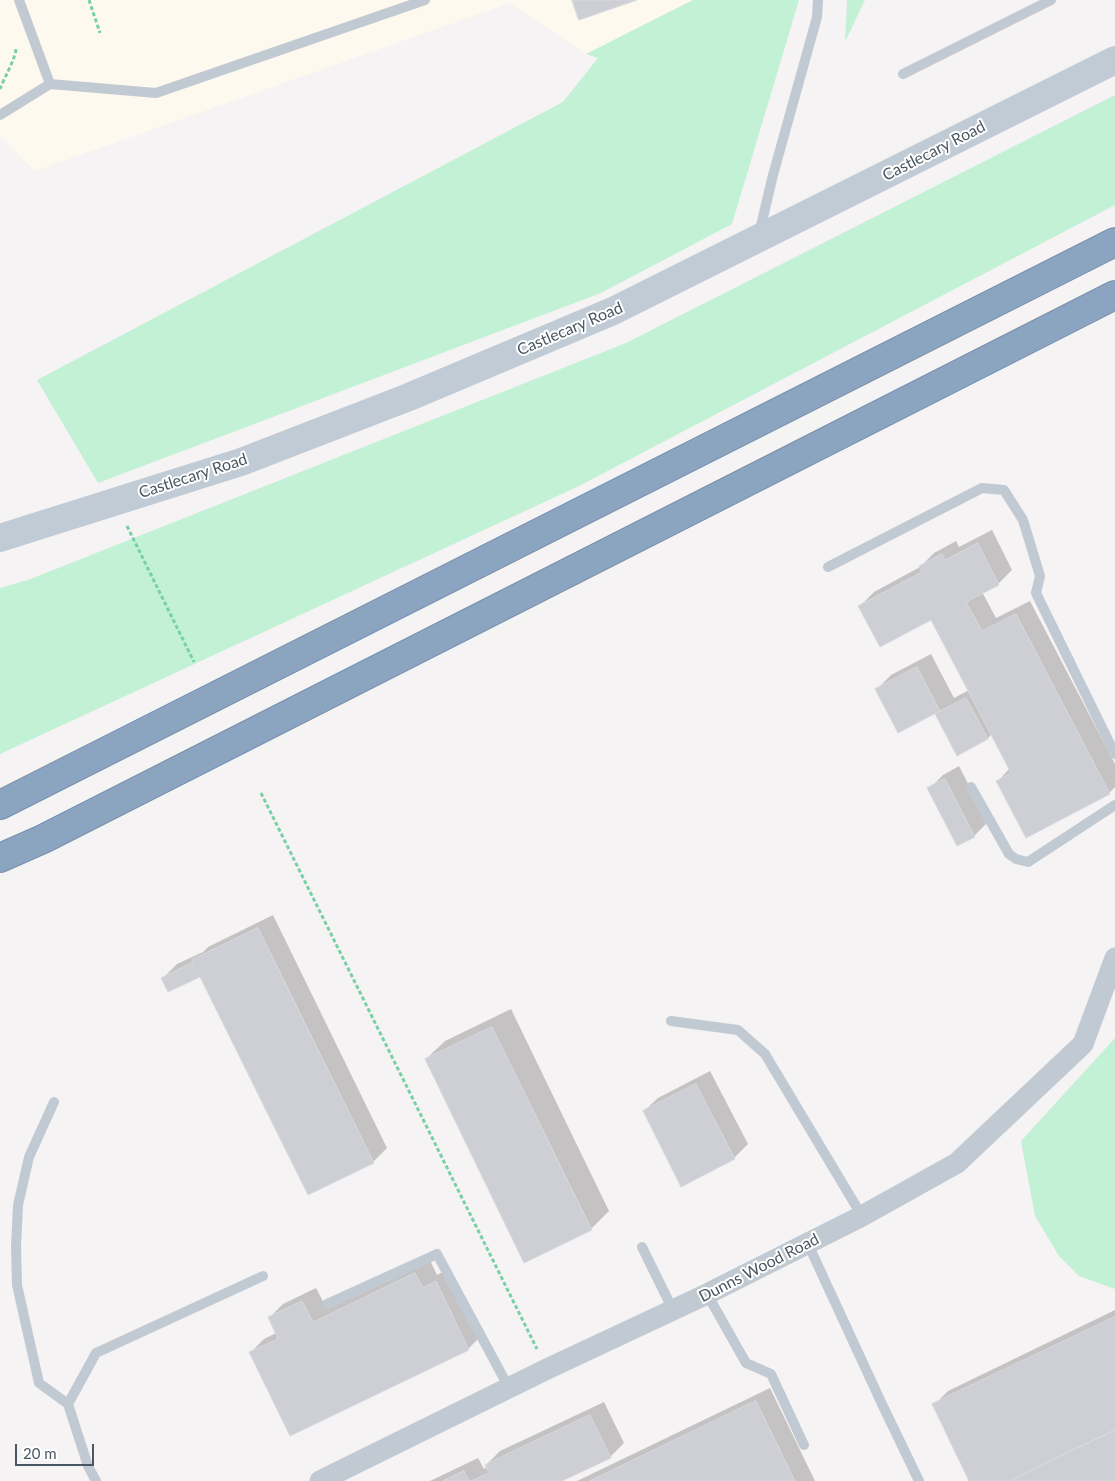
<!DOCTYPE html>
<html>
<head>
<meta charset="utf-8">
<style>
	body { margin:0 }
	#map { position:relative; width:1115px; height:1481px; overflow:hidden; background:#f5f3f3; font-family:Lato,sans-serif }
	canvas { display:block }
	.scale { position:absolute; left:15px; top:1444px; width:79px; height:22px; box-sizing:border-box; border:2px solid #4a5661; border-top:0; padding-left:6px; font-size:15px; line-height:18px; white-space:nowrap; color:#4a5661; -webkit-text-stroke:4px #fff; paint-order:stroke }
</style>
</head>
<body>
<div id="map">
<canvas width="1115" height="1481"></canvas>
<div class="scale">20 m</div>
</div>
<script>
const c = document.querySelector('canvas').getContext('2d');
c.lineJoin = 'round';
function fillPath(path, color) {
  c.fillStyle = color;
  c.fill(path, 'evenodd');
}
function stroke(path, color, width, dash) {
  c.strokeStyle = color;
  c.lineWidth = width;
  c.lineCap = dash ? 'butt' : 'round';
  c.setLineDash(dash || []);
  c.stroke(path);
}
function label(font, color, halo, rows, align = 'center') {
  c.font = font + ' Lato,sans-serif';
  c.lineWidth = 4;
  c.setLineDash([]);
  c.textBaseline = 'middle';
  c.strokeStyle = halo;
  c.fillStyle = color;
  for (const [text, x, y, turn = 0] of rows) {
    c.save();
    c.translate(x, y);
    c.rotate((+turn || 0) * Math.PI / 180);
    c.textAlign = isNaN(turn) ? turn : align;
    if (halo) c.strokeText(text, 0, 0);
    c.fillText(text, 0, 0);
    c.restore();
  }
}
const commercial = new Path2D(`
	M0,0H693L586,54L510,3L35,171L0,135Z`);
const green = new Path2D(`
	M693,0H799L732,224L601,293L98,483L37,380L563,102L598,58L586,54Z
	M847,0H865L845,42Z
	M1115,95V205L579,486L0,754V588L28,580L626,343Z
	M1115,1038V1289L1079,1276L1059,1256L1035,1216L1021,1141Z`);
const shadow = new Path2D(`
	M992,530L1012,570L998,584L982,592L996,618L1030,601L1115,764V787L1109,793L998,781L1010,768L992,734L988,738L957,754L935,712L877,689L891,675L931,654L954,698L969,690L932,618L860,606L874,592L920,567L934,553L956,541L959,547Z
	M959,766L988,822L974,836L929,789L943,775Z
	M273,915L387,1148L373,1162L201,975L163,978L177,964L203,952L208,947Z
	M511,1009L609,1211L591,1229L426,1059L445,1041Z
	M710,1071L748,1144L734,1158L644,1111L658,1098Z
	M430,1260L437,1275L450,1268L482,1335L468,1349L250,1353L264,1339L276,1333L269,1318L283,1304L316,1288L327,1309Z
	M1115,1310V1481H971L934,1405L948,1391Z
	M770,1388L815,1481H577Z
	M604,1402L624,1443L610,1457L559,1481H430L478,1458L484,1469L487,1467L486,1465L500,1451Z`);
const building = new Path2D(`
	M572,0H637L579,20Z
	M978,543L999,585L966,602L982,631L1016,614L1110,794L1026,838L996,781L1011,773L931,620L880,647L858,606L922,572L919,566L942,554L945,560Z
	M917,667L940,711L898,733L875,689Z
	M966,698L988,739L957,756L935,714Z
	M945,779L975,837L957,846L927,788Z
	M258,928L374,1163L308,1195L200,977L168,992L161,978L193,962L192,960Z
	M492,1027L592,1230L524,1263L425,1059Z
	M696,1084L735,1159L681,1187L643,1111Z
	M415,1273L423,1288L436,1281L469,1350L290,1436L249,1352L278,1339L268,1317L302,1301L313,1322Z
	M1115,1317V1430L1009,1481H969L932,1404Z
	M756,1401L795,1481H590Z
	M590,1415L611,1458L562,1481H471L489,1473L485,1465Z
	M1115,1430V1481H1009Z
	M464,1471L469,1481H443Z`);
const path = new Path2D(`
	M89,0L100,33
	M0,89C4,78 16,58 16,48
	M127,526L194,662
	M261,793L537,1349`);
const service = new Path2D(`
	M19,0L50,84
	M903,74L1051,0
	M0,115L50,84L156,93L425,0
	M759,234L773,175L817,17L818,0
	M828,567L982,488L1004,490L1023,520L1040,576L1036,593L1115,754
	M971,787L1009,854L1016,859L1028,862L1115,805
	M671,1021L738,1030L765,1054L862,1216
	M54,1102L29,1157L18,1205L16,1246L17,1285L39,1383L68,1404
	M808,1244L881,1402L919,1481
	M642,1247L673,1310
	M707,1294L746,1363L771,1374L804,1445
	M327,1304L437,1254L509,1388
	M96,1481L88,1466L68,1404L96,1353L263,1276`);
const minor = new Path2D(`
	M320,1481L547,1369L707,1294L862,1216L957,1163L1083,1044L1115,958`);
const secondary = new Path2D(`
	M0,538L241,462L409,397L613,311L1115,60`);
const motorway = new Path2D(`
	M0,805L1115,242
	M0,858L43,839L1115,295`);
const streetNames = [
	["Castlecary Road",934,151,-27],
	["Castlecary Road",570,329,-23],
	["Castlecary Road",193,476,-18],
	["Dunns Wood Road",759,1268,-27]
];
fillPath(commercial, '#fdf9ef');
fillPath(green, '#c3f1d5');
fillPath(shadow, '#0003');
fillPath(building, '#cdcfd5');
stroke(building, '#d7d9de', 1);
stroke(motorway, '#7690ad', 30);
stroke(path, '#7ad0a6', 3, [4, 2.5]);
stroke(service, '#c1cad2', 10);
stroke(minor, '#c1cad2', 21);
stroke(secondary, '#c1cbd6', 28);
stroke(motorway, '#8ba5c1', 28);
label('16px', '#4a5661', '#fff', streetNames);
</script>
</body>
</html>
